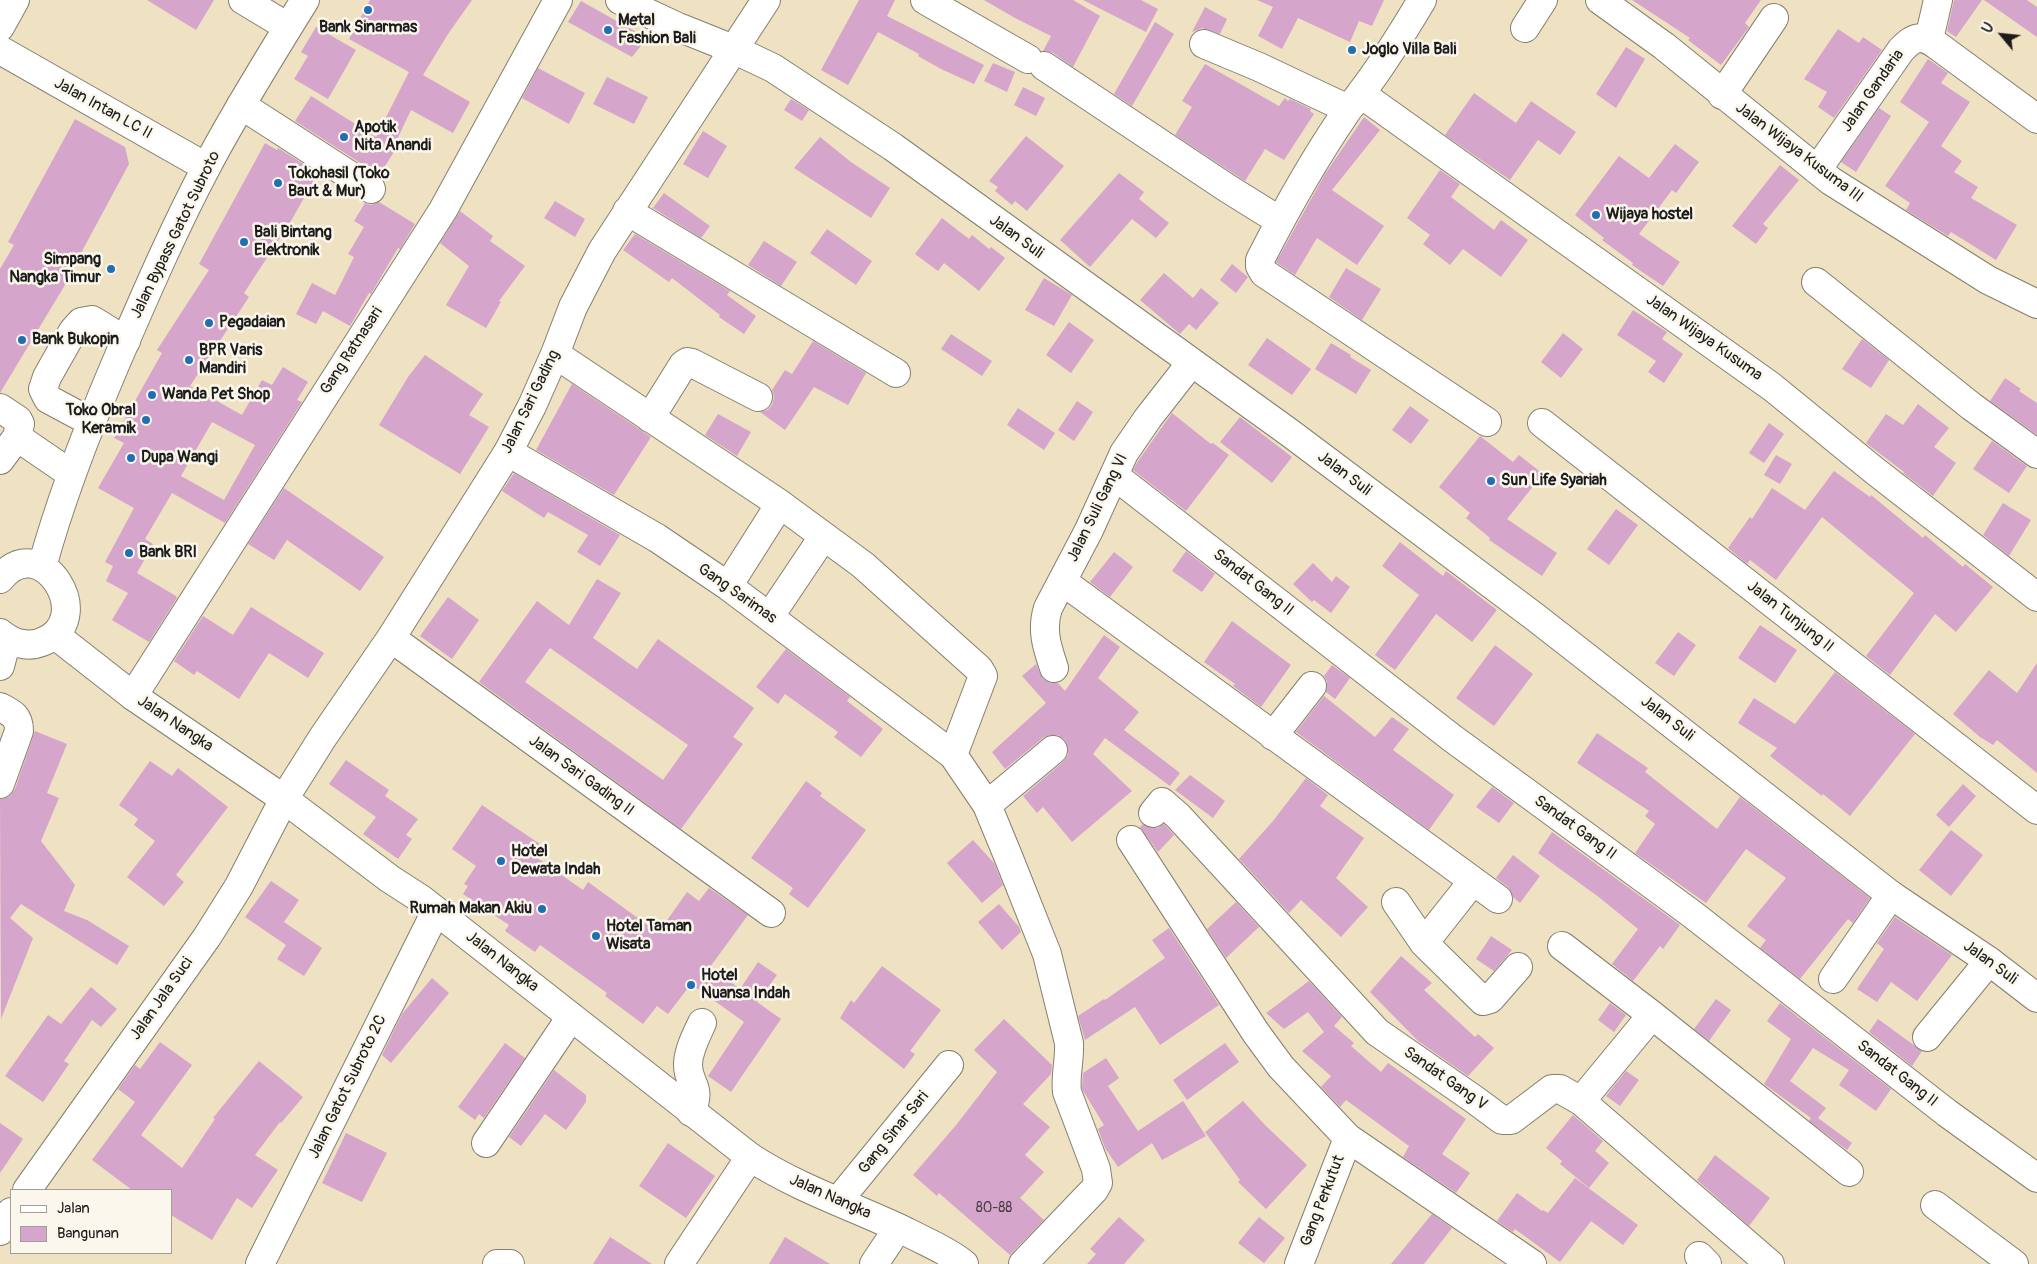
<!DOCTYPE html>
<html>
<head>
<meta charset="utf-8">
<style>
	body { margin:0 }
	#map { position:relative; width:2037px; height:1264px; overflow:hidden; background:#eee2c2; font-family:Pangolin,sans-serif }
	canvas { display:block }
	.legend { position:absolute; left:10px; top:1189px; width:162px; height:65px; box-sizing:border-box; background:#fbf7ec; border:1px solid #a29f99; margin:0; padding:6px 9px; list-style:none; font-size:15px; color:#1c1c1c }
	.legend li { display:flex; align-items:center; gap:10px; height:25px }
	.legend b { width:25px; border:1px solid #a29f99 }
	.north { position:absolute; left:1977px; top:10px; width:50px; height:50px; -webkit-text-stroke:4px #fbf7ec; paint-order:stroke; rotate:298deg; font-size:14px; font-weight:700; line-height:20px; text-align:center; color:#1c1c1c }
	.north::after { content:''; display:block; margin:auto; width:18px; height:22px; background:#1c1c1c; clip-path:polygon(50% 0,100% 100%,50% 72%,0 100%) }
</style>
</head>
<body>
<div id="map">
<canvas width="2037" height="1264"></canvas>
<ul class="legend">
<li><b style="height:6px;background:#fff"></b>Jalan</li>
<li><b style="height:14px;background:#d6a5cc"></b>Bangunan</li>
</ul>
<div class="north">U</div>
</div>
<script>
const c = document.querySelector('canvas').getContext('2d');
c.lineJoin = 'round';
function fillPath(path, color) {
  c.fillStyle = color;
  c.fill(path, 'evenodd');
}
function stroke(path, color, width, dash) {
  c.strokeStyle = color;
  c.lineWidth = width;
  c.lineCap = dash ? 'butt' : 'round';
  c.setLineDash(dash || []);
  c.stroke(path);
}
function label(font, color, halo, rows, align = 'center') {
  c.font = font + ' Pangolin,sans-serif';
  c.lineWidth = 5;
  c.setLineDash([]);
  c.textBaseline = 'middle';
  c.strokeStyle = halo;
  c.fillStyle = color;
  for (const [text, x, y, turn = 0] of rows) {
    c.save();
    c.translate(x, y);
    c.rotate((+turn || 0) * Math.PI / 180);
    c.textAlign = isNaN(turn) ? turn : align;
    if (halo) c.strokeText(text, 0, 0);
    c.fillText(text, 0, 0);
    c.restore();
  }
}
const building = new Path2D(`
	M147,0H214L196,30Z
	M370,0H472L448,34L423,75L470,102L453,133L411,110L393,148L396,149L379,175L295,121L311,96L376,137L409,72L349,39Z
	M859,0H895L887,16L984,65L974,84L941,69L918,56L919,54L878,32L848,85L821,70Z
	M984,0H1073L1100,16L1073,67L1053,53L1043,51L1051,36L1015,18Z
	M1083,0H1141L1158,9L1146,32Z
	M1257,0H1384L1372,26L1359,21L1350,42L1298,18L1282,49L1258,36L1273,7Z
	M1632,0H1761L1745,23L1749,27L1721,65L1688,40L1690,38Z
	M1954,0H1982L1956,37L1947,31Z
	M1984,0H2027L2037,7V37Z
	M581,1L647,38L632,57L568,22Z
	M1205,7L1227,19L1220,34L1202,28L1192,32Z
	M1155,22L1174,34L1132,106L1114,94Z
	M316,27L356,50L328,99L294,79L308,56L301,52Z
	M1838,29L1859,43L1863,37L1882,50L1834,118L1818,107L1827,92L1804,79Z
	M1626,47L1645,59L1616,108L1596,94Z
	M1928,59L1948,73L1941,83L1970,102L1941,146L1962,161L1954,172L1978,187L1971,198L2017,225L1996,260L1951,232L1948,236L1906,210L1910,203L1885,186L1929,122L1900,102Z
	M993,63L1015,72L1007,92L984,81Z
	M1205,64L1279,106L1285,98L1288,101L1290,99L1311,109L1310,111L1314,114L1284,160L1265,149L1245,181L1175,135L1192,107L1182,101Z
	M538,68L585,93L569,124L522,98Z
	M607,77L648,97L634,124L593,104Z
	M1023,87L1045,98L1036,116L1014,105Z
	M1474,93L1516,123L1531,101L1576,132L1560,155L1538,140L1510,180L1445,135Z
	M791,99L809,110L802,121L784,110Z
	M1879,108L1891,116L1856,172L1841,162Z
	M1364,117L1380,130L1332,190L1384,226L1357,265L1317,238L1295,275L1276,262L1325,174Z
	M75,119L125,147L129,164L67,279L68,280L0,393V269L14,245L8,242Z
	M703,131L727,146L708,178L683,164Z
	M1026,136L1064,166L1027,211L1015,201L1012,205L995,191L998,187L989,181Z
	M820,137L851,162L890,188L871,218L794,168Z
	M265,143L277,150L278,148L318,173L291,221L244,293L249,297L190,386L242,415L262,380L272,385L283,367L308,382L297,400L302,402L225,523L172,493L145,539L153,544L137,573L176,596L177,598L149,642L112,620L128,593L106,581L113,566L105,562L134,508L98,488L124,443L114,438L162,353L157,350L209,270L199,264ZM212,422L255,445L224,500L181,476Z
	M1675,144L1699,162L1676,193L1672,190L1639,234L1680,262L1663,286L1632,265L1633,263L1602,240L1604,238L1575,215L1619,156L1649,178Z
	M1780,165L1799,180L1763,224L1768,228L1756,244L1732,226Z
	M1440,170L1460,184L1451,197L1494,230L1501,220L1528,240L1501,277L1463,249L1450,265L1423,244L1430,235L1407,218Z
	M1119,173L1144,192L1139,199L1169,223L1156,238L1132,219L1090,267L1060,240Z
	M664,193L710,226L701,238L653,208Z
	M555,201L585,219L575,237L544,218Z
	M379,202L415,224L400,249L398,248L371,294L369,293L350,326L323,311L316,324L296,314L312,283L335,295L354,257L348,254L364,227L354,221L365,203L371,205Z
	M460,211L493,236L490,241L525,266L499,301L501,302L486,328L446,305L469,266L440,243Z
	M942,218L969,239L972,235L989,249L991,247L1005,258L979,291L944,263L938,271L915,254Z
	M827,229L872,261L856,285L810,253Z
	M635,234L730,291L727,295L756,316L744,334L719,317L720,315L672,278L669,282L623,250Z
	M764,241L797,262L781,286L748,265Z
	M1232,264L1248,277L1236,293L1220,280Z
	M1346,268L1381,289L1362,320L1329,297Z
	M1164,273L1193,298L1201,288L1219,303L1196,330L1189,324L1180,334L1140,300Z
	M1044,278L1072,295L1054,326L1025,310Z
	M1633,310L1667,332L1662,339L1683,354L1664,383L1648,372L1656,361L1617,335Z
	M1069,322L1094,340L1071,373L1046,355Z
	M1563,333L1583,349L1561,378L1541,362Z
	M951,334L992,361L982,376L941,349Z
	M1267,338L1311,369L1292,395L1248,365Z
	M1862,339L1889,360L1871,388L1842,369Z
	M813,341L866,373L848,405L814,387L785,430L760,412L767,410L772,405L774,397L772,390L785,370L792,374Z
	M1331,343L1351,355L1350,357L1371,370L1356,394L1315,369Z
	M425,355L483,394L469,415L489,427L460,474L379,425L408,377Z
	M2005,378L2021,389L2019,391L2037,403V435L1990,401Z
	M572,384L651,437L614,495L536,450Z
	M1077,401L1093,412L1074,441L1058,430Z
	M1918,404L1949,428L1934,447L1956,463L1933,496L1903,473L1904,472L1866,443L1886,414L1903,425Z
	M1410,406L1429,420L1411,444L1392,430Z
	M1018,408L1055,433L1044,450L1007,425Z
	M1172,413L1211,444L1213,443L1229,455L1186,511L1133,470L1138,461Z
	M718,414L751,432L737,456L705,435Z
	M1240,417L1292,457L1272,483L1220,442Z
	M1769,423L1784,434L1764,463L1749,453Z
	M1480,436L1513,462L1519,455L1543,474L1507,519L1557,553L1542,576L1489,540L1490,538L1466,518L1470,513L1439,487Z
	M1992,441L2027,466L2009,493L1973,469Z
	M1776,455L1792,464L1780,484L1764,475Z
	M1834,471L1870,497L1871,495L1923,538L1925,535L1963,567L1965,564L1993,587L1956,632L1935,614L1890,675L1866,656L1914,593L1822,517L1776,580L1750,560L1747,564L1728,548L1750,517L1752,519L1772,488L1805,510Z
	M514,473L620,535L600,566L577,552L588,535L548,512L544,518L502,491Z
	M284,488L384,557L360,591L287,540L274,560L248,544Z
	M2003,503L2031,520L2009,556L1983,535Z
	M1616,509L1638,525L1609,565L1587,549Z
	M1400,542L1443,576L1446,571L1497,610L1472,642L1436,614L1395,670L1375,655L1419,595L1382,566Z
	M1186,551L1215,574L1202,592L1172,571Z
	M1114,552L1133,567L1110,597L1090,582Z
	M1313,563L1332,582L1336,576L1350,587L1331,613L1314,600L1312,602L1293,584Z
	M597,579L621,593L593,638L637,669L658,639L754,708L733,737L743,744L681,829L479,682L537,601L569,625ZM550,648L688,745L663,780L525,682Z
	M448,597L479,620L452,659L420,636Z
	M251,607L324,653L308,678L269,653L239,699L197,671L194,675L174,661L203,616L233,635Z
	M1232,621L1291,665L1261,707L1233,686L1235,684L1204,662Z
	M1760,625L1797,650L1775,683L1738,658Z
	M1678,632L1696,645L1674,676L1655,663Z
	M1104,635L1120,647L1098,678L1139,712L1124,730L1180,773L1170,786L1105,738L1093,754L1132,791L1072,842L1043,807L1037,813L1023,796L1063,762L1068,755V748L1065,740L1058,735H1050L1043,738L1005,769L992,752L1046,703L1022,676L1036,664L1043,679L1050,683H1058L1065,691Z
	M1495,645L1533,674L1494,726L1456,698Z
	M786,649L850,697L847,701L883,729L861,757L834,737L838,732L785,694L778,704L756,687Z
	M2037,663V773L1997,740L1993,745L1980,737L1953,714L1989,670L2017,693Z
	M1332,665L1350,678L1335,699L1326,692L1327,681L1324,676Z
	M1835,672L1915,734L1850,816L1823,794L1822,796L1770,756L1777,748L1738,723L1754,698L1795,724Z
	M1324,696L1375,737L1392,717L1409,729L1393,750L1454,795L1429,830L1296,732Z
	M35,731L67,744L47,793L59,798L41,841L75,885L64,911L87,920L129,946L117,965L21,904L10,918L33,938L1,1019L0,799L10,796L15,789Z
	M1597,733L1648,768L1645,772L1717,829L1740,797L1870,898L1853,923L1848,919L1800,979L1760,948L1766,940L1747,926L1786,878L1746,849L1706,903L1635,853L1655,824L1645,816L1649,811L1577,763Z
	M346,760L389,790L385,796L418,819L406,835L412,839L398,859L363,834L376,817L329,784Z
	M150,761L172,776L178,768L228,807L176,875L184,882L164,906L127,877L155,841L134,825L138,819L119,805Z
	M1190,775L1225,801L1213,818L1175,790Z
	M1306,778L1328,795L1320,806L1364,838L1336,878L1368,907L1341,937L1301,900L1289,913L1239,859L1273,821Z
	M806,781L822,793L820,796L866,830L808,908L789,894L793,888L751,858Z
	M1963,784L1976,796L1949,827L1936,815Z
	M1492,787L1514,803L1499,823L1476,807Z
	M482,805L540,844L533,855L583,890L588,882L653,929L656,925L661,929L687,892L699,901L709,888L748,915L710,967L740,989L758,962L777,975L757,1002L781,1019L731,1092L708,1076L744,1022L691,984L668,1014L657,1006L643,1024L605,996L607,993L540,945L535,952L505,931L509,925L463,894L468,886L464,884L476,866L452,849Z
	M1143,824L1151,828H1158L1164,824L1174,835L1158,852L1140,827Z
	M1951,830L1983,855L1951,896L1919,870Z
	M1552,832L1680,925L1663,949L1660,946L1633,981L1612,964L1638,929L1600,898L1538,853Z
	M973,840L994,863L1003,885L982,903L947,863Z
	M1513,855L1540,876L1520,903L1513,897L1508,887L1496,878Z
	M271,881L299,900L284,922L322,948L304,976L277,959L286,945L245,917Z
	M1236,902L1259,927L1226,958L1207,929Z
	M999,904L1019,927L1021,932L1002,950L978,922Z
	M1895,917L1952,955L1917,1001L1891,982L1877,1002L1857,989L1884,949L1877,943Z
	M1169,928L1219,1005L1160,1045L1135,1007L1085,1040L1078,1016L1104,999L1105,1000L1165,958L1152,940Z
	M1491,936L1512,950L1494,971L1476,959Z
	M1401,956L1432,983L1424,990L1475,1037L1478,1034L1494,1048L1468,1076L1418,1041L1370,992Z
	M882,966L941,1010L910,1051L915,1054L904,1069L840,1018L851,1000L854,1003Z
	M432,978L449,993L391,1063L382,1055L402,1014Z
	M1309,981L1342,1017L1334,1026L1354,1043L1351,1046L1381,1072L1388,1063L1466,1119L1442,1154L1470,1173L1456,1193L1403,1157L1409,1146L1346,1100L1340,1107L1321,1087L1331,1076L1302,1051L1324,1032L1308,1012L1284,1029L1266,1013Z
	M91,987L117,1009L101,1027L92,1020L64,1061L69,1064L43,1102L5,1076L48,1015L61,1024Z
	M1716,999L1731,1010L1709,1041L1694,1029Z
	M1610,1003L1626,1015L1614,1032L1598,1020Z
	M1780,1003L1891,1089L1876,1111L1839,1085L1849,1070L1813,1048L1790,1081L1826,1108L1818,1118L1852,1143L1847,1150L1809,1121L1811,1118L1764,1084L1791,1039L1767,1021Z
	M1004,1019L1052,1065L1051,1074L1023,1104L1050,1127L1025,1155L1044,1172L1020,1198L1044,1220L1010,1255L939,1193L937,1196L913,1175L957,1124L997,1072L974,1050Z
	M1878,1019L1922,1051L1912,1066L1869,1032Z
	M160,1042L192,1065L141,1135L182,1168L215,1119L213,1118L259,1061L303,1097L281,1123L280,1122L255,1155L278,1170L252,1208L237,1198L212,1240L171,1215V1190H132L92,1160L135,1102L118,1089L135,1065L140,1069Z
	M505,1043L525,1058L484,1118L479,1114L475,1120L458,1107Z
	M1225,1043L1239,1062L1187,1100L1173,1080Z
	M1106,1058L1119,1078L1108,1086L1138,1131L1183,1101L1206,1136L1162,1160L1152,1143L1118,1167L1105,1148L1098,1129L1104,1125L1082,1089L1083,1073Z
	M554,1070L586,1095V1102L566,1130L545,1114L521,1146L509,1137Z
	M1626,1071L1639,1080L1620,1106L1606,1096Z
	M1243,1101L1265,1125L1307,1165L1266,1209L1238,1182L1240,1180L1205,1132Z
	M1573,1115L1603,1141L1595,1151L1609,1163L1589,1188L1560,1164L1562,1161L1546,1148Z
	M0,1123L23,1139L0,1173Z
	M346,1133L387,1153L362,1202L322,1183Z
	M668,1143L715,1176L686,1218L639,1186Z
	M1715,1155L1770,1198L1749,1226L1697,1180Z
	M1575,1178L1638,1225L1623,1245L1591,1221L1560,1262L1515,1229L1513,1232L1497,1221L1517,1193L1542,1211L1543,1210L1548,1213Z
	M1432,1214L1452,1228L1424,1264H1391Z
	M1119,1217L1145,1240L1124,1264H1087L1096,1254L1090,1249Z
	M1259,1217L1285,1238L1264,1263L1238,1243Z
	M610,1237L652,1264H593Z
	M785,1237L830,1264H769Z`);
const minor = new Path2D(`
	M243,0L288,27
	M925,0L1028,59
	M1422,0C1403,32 1383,64 1361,93C1357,99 1351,105 1347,111C1314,159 1286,209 1260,260V266L1264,273L1487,422
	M1600,0L1664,46L1831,181L1988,280L2037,304
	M0,27L15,0
	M1525,28L1543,0
	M1929,39L1938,0
	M1204,44L1259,67L1348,109
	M0,50L206,167
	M1044,66L1227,188L1280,221
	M1361,94L1772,387L1875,471L2037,597
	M1722,95L1774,18
	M241,105L371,189
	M1817,170L1901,50C1915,36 1921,34 1938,46L2037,119
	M627,211L896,373
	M1816,282L1971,406L2037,454
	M555,354L780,504L863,565L979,669L983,676L953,755
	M0,408L18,420L20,424L17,437L0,460
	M650,418L683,365L687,362L692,363L758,397
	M91,422L48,399L43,389L47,377L73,331L81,322L92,320L126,341
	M1542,423L2037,810
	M17,437L71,474
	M508,452L657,538L728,586L953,755L987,805L1008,856L1047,954L1069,1043C1070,1059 1065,1076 1067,1092L1096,1169L1098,1183L1094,1190L1023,1264
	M1115,476L1452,738L1692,914L1947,1113L2037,1178
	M1062,581L1498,899
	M728,586L780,504
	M770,616L823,537
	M391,638L771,913
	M1054,668C1047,647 1041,630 1048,608L1089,530L1124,453L1148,418L1191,363
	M133,696L443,210L558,0
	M0,707C12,713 19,716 19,731L0,784
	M1273,736L1312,686
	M987,805L1053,750
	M1153,813L1162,802L1178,816L1377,1032L1475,1100L1502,1120H1511L1552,1089H1560L1581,1101L1770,1264
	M1131,840L1256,1033L1281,1067L1348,1138L1532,1264
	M1396,902L1424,943L1483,1001L1490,999L1518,967
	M1424,943L1473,881
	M1562,946L1652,1015L1849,1172
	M1833,979L1891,895
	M1927,1037L1989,961
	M1581,1101L1652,1015
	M691,1112C703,1085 687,1085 688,1063C689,1049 696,1036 702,1023
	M486,1143L571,1017
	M27,1190L207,937L239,886L284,799L323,737L391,638L508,452L532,406L555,354L573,307L602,251L766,0
	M838,1201L949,1065
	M1935,1205L2014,1264
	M0,1231L11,1212
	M1699,1256L1707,1264
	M260,1264L436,911
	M497,1264H510
	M679,1264L750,1157
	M874,1264L898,1228
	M1299,1264L1348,1138`);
const major = new Path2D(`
	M620,0L678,27L733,49L773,68L893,147L1290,433L1535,617L1891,895L1989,961L2037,998
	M55,635L133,696L284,799L390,879L421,899L750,1157C799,1189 855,1207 907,1232C926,1242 947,1250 964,1264`);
const highway = new Path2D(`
	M42,567C61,497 87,431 115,365C144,298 173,230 207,166C237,109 271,55 305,0
	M0,579C41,527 99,620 42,642C27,648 12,643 0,633
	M0,666L7,639`);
const markers = [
	[368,10,5,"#1f6fb2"],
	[608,30,5,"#1f6fb2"],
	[1352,50,5,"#1f6fb2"],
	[344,137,5,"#1f6fb2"],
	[278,183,5,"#1f6fb2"],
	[1596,215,5,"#1f6fb2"],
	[244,242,5,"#1f6fb2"],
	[111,269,5,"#1f6fb2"],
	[209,323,5,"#1f6fb2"],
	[22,340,5,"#1f6fb2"],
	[189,360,5,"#1f6fb2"],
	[152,395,5,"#1f6fb2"],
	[146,420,5,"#1f6fb2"],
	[131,458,5,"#1f6fb2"],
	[1491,481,5,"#1f6fb2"],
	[129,553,5,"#1f6fb2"],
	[501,861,5,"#1f6fb2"],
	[542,909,5,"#1f6fb2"],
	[596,936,5,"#1f6fb2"],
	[691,985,5,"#1f6fb2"]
];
const numberNames = [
	["80-88",994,1208]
];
const poiNames = [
	["Metal",618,21],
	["Fashion Bali",618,39],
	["Bank Sinarmas",368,28,"center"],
	["Joglo Villa Bali",1362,50],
	["Apotik",354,128],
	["Nita Anandi",354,146],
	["Tokohasil (Toko",288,174],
	["Baut & Mur)",288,192],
	["Wijaya hostel",1606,215],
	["Bali Bintang",254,233],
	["Elektronik",254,251],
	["Simpang",101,260,"right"],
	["Nangka Timur",101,278,"right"],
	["Pegadaian",219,323],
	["Bank Bukopin",32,340],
	["BPR Varis",199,351],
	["Mandiri",199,369],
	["Wanda Pet Shop",162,395],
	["Toko Obral",136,411,"right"],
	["Keramik",136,429,"right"],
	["Dupa Wangi",141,458],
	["Sun Life Syariah",1501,481],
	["Bank BRI",139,553],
	["Hotel",511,852],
	["Dewata Indah",511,870],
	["Rumah Makan Akiu",532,909,"right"],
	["Hotel Taman",606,927],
	["Wisata",606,945],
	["Hotel",701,976],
	["Nuansa Indah",701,994]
];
const streetNames = [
	["Jalan Gandaria",1873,91,-55],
	["Jalan Intan LC II",103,109,29],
	["Jalan Wijaya Kusuma III",1799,153,37],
	["Jalan Bypass Gatot Subroto",176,235,-64],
	["Jalan Suli",1016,237,36],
	["Jalan Wijaya Kusuma",1704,338,35],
	["Gang Ratnasari",352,351,-57],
	["Jalan Sari Gading",531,402,-64],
	["Jalan Suli",1344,474,37],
	["Jalan Suli Gang VI",1098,508,-64],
	["Sandat Gang II",1253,583,38],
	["Gang Sarimas",737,594,35],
	["Jalan Tunjung II",1790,617,38],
	["Jalan Suli",1667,719,38],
	["Jalan Nangka",175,724,34],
	["Jalan Sari Gading II",581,776,36],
	["Sandat Gang II",1575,828,36],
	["Jalan Nangka",502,962,38],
	["Jalan Suli",1990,963,36],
	["Jalan Jala Suci",162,999,-55],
	["Sandat Gang II",1897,1074,38],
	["Sandat Gang V",1445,1079,35],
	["Jalan Gatot Subroto 2C",348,1087,-64],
	["Gang Sinar Sari",894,1133,-51],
	["Jalan Nangka",830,1197,24],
	["Gang Perkutut",1323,1201,-69]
];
fillPath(building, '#d6a5cc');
stroke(minor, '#857f6f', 30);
stroke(major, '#857f6f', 30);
stroke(highway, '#857f6f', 30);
stroke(minor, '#fff', 28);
stroke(major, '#fff', 28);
stroke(highway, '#fff', 28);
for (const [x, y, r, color] of markers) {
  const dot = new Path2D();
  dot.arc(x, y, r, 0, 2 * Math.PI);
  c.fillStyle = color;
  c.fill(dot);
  stroke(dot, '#fbf7ec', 2);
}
label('14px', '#4a3e48', null, numberNames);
label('bold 16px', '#1c1c1c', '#fbf7ec', poiNames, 'left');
label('16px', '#1c1c1c', '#fbf7ec', streetNames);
</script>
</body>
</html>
